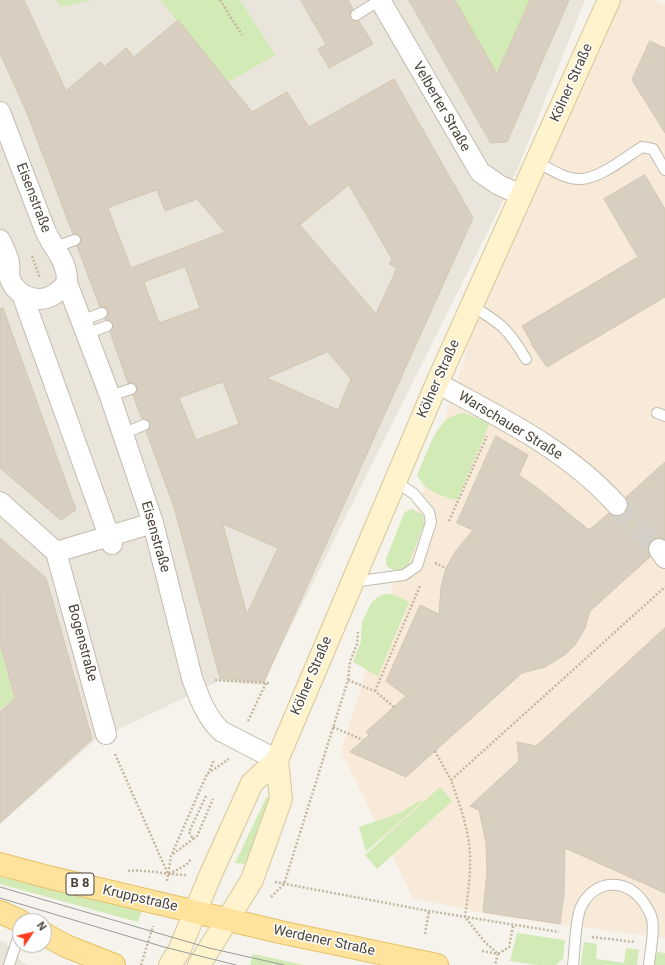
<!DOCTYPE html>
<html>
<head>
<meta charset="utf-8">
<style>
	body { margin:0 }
	#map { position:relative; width:665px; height:965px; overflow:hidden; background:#f6f3ec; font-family:Roboto,sans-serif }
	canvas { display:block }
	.north { position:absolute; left:12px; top:913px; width:40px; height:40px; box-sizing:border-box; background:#fff; border:1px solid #b7b4b0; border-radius:50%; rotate:55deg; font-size:11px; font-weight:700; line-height:16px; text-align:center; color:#4b4439 }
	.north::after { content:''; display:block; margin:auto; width:14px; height:18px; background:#fc3f1d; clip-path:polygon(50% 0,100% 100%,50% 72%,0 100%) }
</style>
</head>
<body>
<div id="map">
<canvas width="665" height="965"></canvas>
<div class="north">N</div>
</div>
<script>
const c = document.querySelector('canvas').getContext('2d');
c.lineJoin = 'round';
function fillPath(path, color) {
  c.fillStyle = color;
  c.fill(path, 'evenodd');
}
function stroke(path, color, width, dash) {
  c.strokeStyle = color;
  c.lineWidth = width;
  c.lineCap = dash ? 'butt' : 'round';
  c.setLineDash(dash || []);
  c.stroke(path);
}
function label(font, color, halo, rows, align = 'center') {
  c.font = font + ' Roboto,sans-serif';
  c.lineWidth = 3;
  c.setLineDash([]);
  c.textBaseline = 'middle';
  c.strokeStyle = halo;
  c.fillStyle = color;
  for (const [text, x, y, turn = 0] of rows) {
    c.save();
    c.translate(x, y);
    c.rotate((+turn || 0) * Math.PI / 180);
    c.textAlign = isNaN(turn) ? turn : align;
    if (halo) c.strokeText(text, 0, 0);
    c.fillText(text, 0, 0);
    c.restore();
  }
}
const residential = new Path2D(`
	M0,0H585L511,185L262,685L219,681L94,741L0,824Z
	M0,940L5,942L22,962L29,965H0Z`);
const commercial = new Path2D(`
	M621,0H655L665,5V938L503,917L413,898L341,751L472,333Z`);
const green = new Path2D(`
	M56,0H92L61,7Z
	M160,0H240L275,55L229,82Z
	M455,0H530L505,55L504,76L487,77Z
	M464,413L490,423L457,500C442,496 425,492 417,475C425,459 434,427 449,418C453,415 459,414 464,413Z
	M412,509L423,515L424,524L408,566L399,572L389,568L386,565V559L403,516L405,512Z
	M385,594H393L409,602L378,676L353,662L361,641L362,622L371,603L379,596Z
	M0,647L14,698L0,710Z
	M440,787L452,801L377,869L365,855Z
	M267,796L269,799L259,829L245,864L235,863Z
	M419,801H423L366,852L359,827L400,813Z
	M0,877L142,911L138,922L0,884Z
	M517,933L565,940L563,959L556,965H538L510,961Z
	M584,942L597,944L596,959L624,963L626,948L639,950L637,965H581Z
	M657,952L665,953V965H654Z
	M253,954L304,965H250Z`);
const building = new Path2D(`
	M0,0H24L66,91L100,62L104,67L126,48L134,57L178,20L252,112L287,92L309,127L394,79L473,218L264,682L220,678L174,507L146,431L149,429L150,423L148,420L142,419L133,395L137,391V387L133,383H128L110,332L113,327V323L108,320H105L108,314V310L106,308L100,307L77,246L81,242V238L77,234H73L27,113L0,53ZM349,185L392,259L389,264L397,268L376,314L300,225ZM157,190L165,211L197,199L225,232L131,268L108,208ZM185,267L200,308L159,323L144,282ZM328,352L351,379L338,410L267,378ZM223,382L239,424L196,440L179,398ZM223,524L278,548L247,614Z
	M301,0H348L353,9L350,12V18L353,21H359L373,44L329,68L318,49L326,45Z
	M409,0H455L497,74L530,0H569L507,142L491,143Z
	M650,41L665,48V133L632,80Z
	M645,175L665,209V297L547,367L531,344L532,343L522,326L638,257L604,199Z
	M3,308L76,510L61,520L0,468V309Z
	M496,436L528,455L519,475L540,490L589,530L609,513L614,516L625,513L628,508L626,497L665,462V539L659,538L652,540L648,549L650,557L590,611L585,628L575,645L566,654L545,667L522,673L406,777L350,752L369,735L366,732L406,696L386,681L420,605L439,614L441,587L446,568L455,552L473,530L457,523Z
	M0,538L46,578L92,739L0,823V712L15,698L0,644Z
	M665,628V893L565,848L564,893L560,924L483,912L487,872L486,843L479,810L470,806L519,761L517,742L536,746Z`);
const streetTunnel = new Path2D(`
	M617,505L659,549`);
const path = new Path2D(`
	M220,0L242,35
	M32,256L40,278
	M449,521L487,436
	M435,563L446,568
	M215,680L269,683
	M348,680L375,691L394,707
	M375,691L420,586
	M248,721L266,683
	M333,727L363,740
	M435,751L451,780
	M115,754L168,874
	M208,774L214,760
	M206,796L189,832L193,839L197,836L213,799
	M173,854L193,839
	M128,871C147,869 167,875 186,875
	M169,874L186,865L191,859
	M167,881L171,856L207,774L229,759
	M275,882L429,911L559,932
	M271,897L284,884L348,680L350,662L357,644L358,632
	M513,926L509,947L498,954L484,941L465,917C468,893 472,868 469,843C466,821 458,800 451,780L665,587
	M425,934L429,911
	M592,937L635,942
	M482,951L498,954L495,965
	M141,965L153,926`);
const lane = new Path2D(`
	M356,15L380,0
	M536,162C549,168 564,179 579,179C598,180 626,157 642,147L653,149L665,170
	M55,247L75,240
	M472,306C502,324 508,329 526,359
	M81,321L102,313
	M86,334L107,326
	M110,396L131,389
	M657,413L665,416
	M122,434L144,425
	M352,582L404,575L417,566L431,522L429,512L414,494L395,481
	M9,965L20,932
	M573,965C575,951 575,919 581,907C594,879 627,877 644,903C647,908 651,913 652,919C655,933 650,951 649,965`);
const street = new Path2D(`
	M380,0L480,172L499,185L521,195
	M0,112L45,230C53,249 68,260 67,283L110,396L153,523L192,678C199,697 206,717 221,731L277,760
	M0,240C3,247 8,255 9,263C10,267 9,271 9,275C13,295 37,305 53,295C59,292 63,287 67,283
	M22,294L112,544
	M437,383C501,418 568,450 617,505
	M0,502L56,552L106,734
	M659,549L665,558
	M56,552L153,523`);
const secondary = new Path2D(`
	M170,965L179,951L210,876L252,783L277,760L437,383L609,0
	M199,965L252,880L281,799L277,760`);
const primary = new Path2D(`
	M0,864L48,877L280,932L437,965
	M0,912L20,921
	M44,934L66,946L114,965`);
const tram = new Path2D(`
	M0,887L209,948L284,965
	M0,898L164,947L236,965`);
const shields = [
	[80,884,28]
];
const shieldNames = [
	["B 8",80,884]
];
const streetNames = [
	["Kölner Straße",572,83,-66],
	["Velberter Straße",441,107,60],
	["Eisenstraße",33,198,69],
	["Kölner Straße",439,379,-66],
	["Warschauer Straße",510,426,31],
	["Eisenstraße",155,537,74],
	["Bogenstraße",82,643,75],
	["Kölner Straße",312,676,-67],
	["Kruppstraße",140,899,13],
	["Werdener Straße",324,941,12]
];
fillPath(residential, '#eae5da');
fillPath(commercial, '#f7ead8');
fillPath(green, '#d2eab5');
fillPath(building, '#d8cfc1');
stroke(building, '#d3c7b4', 1);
stroke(streetTunnel, '#d4d0c8', 20, [20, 10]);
stroke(lane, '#c2bbae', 12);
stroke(street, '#c2bbae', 22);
stroke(secondary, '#d6c79b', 24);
stroke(primary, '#e6c16a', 24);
stroke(path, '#c4b79f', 2.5, [2, 2]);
stroke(lane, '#fff', 10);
stroke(street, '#fff', 20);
stroke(secondary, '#fff3cd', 22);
stroke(primary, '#ffe39c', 22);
stroke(tram, '#9a9a9a', 1);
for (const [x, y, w] of shields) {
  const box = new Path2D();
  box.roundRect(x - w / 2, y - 11, w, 22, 3);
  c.fillStyle = '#fff';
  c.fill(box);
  stroke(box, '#4b4439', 1);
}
label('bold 13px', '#4b4439', null, shieldNames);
label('14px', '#4b4439', '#fff', streetNames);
</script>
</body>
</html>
